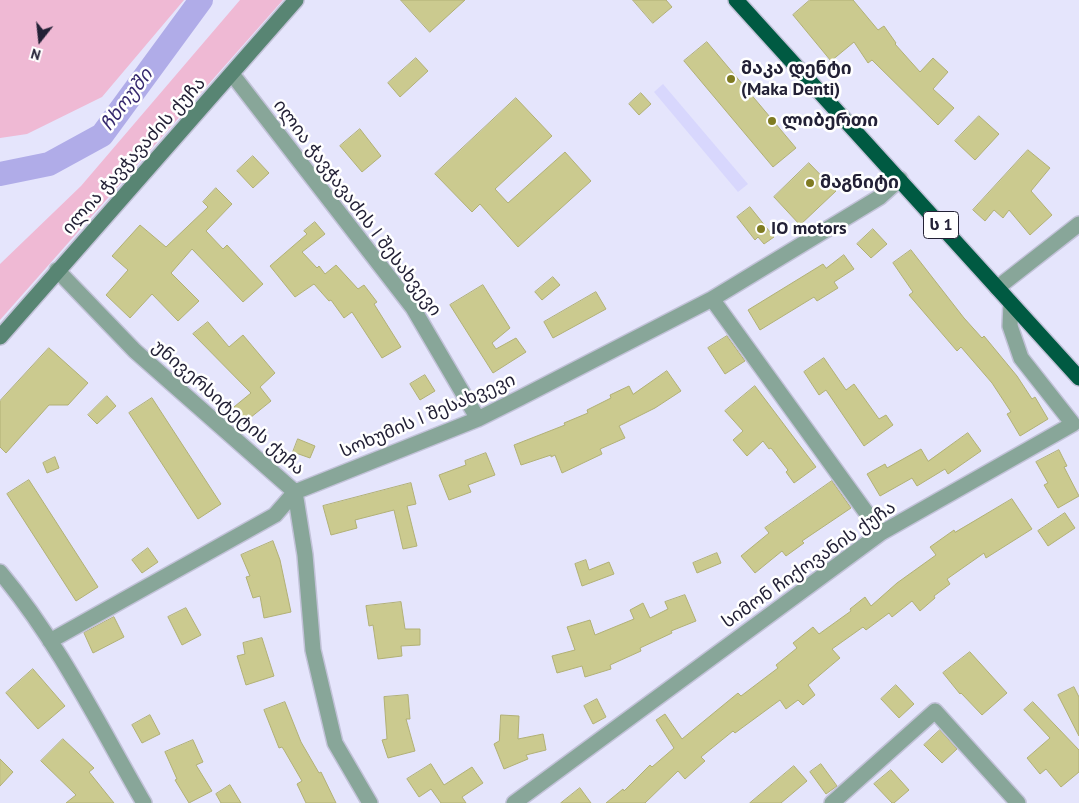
<!DOCTYPE html>
<html>
<head>
<meta charset="utf-8">
<style>
	body { margin:0 }
	#map { position:relative; width:1079px; height:803px; overflow:hidden; background:#e5e5fc; font-family:"PT Sans",sans-serif }
	canvas { display:block }
	.north { position:absolute; left:15px; top:15px; width:50px; height:50px; -webkit-text-stroke:4px #fff; paint-order:stroke; rotate:196deg; font-size:14px; font-weight:700; line-height:20px; text-align:center; color:#232136 }
	.north::after { content:''; display:block; margin:auto; width:18px; height:22px; background:#232136; clip-path:polygon(50% 0,100% 100%,50% 72%,0 100%) }
</style>
</head>
<body>
<div id="map">
<canvas width="1079" height="803"></canvas>
<div class="north">N</div>
</div>
<script>
const c = document.querySelector('canvas').getContext('2d');
c.lineJoin = 'round';
function fillPath(path, color) {
  c.fillStyle = color;
  c.fill(path, 'evenodd');
}
function stroke(path, color, width, dash) {
  c.strokeStyle = color;
  c.lineWidth = width;
  c.lineCap = dash ? 'butt' : 'round';
  c.setLineDash(dash || []);
  c.stroke(path);
}
function label(font, color, halo, rows, align = 'center') {
  c.font = font + ' "PT Sans","Noto Sans Georgian",sans-serif';
  c.lineWidth = 5;
  c.setLineDash([]);
  c.textBaseline = 'middle';
  c.strokeStyle = halo;
  c.fillStyle = color;
  for (const [text, x, y, turn = 0] of rows) {
    c.save();
    c.translate(x, y);
    c.rotate((+turn || 0) * Math.PI / 180);
    c.textAlign = isNaN(turn) ? turn : align;
    if (halo) c.strokeText(text, 0, 0);
    c.fillText(text, 0, 0);
    c.restore();
  }
}
const built = new Path2D(`
	M663,84L748,184L738,192L654,92Z`);
const green = new Path2D(`
	M0,0H184L102,97L27,134L0,138Z
	M240,0H283L0,320V264L81,186Z`);
const river = new Path2D(`
	M0,174L49,164L102,135L201,0`);
const building = new Path2D(`
	M401,0H465L430,32Z
	M633,0H666L672,7L653,23Z
	M810,0H853L878,30L884,26L896,43L895,44L920,72L933,58L948,72L933,89L954,108L938,125L872,60L868,63L854,42L831,61L793,15Z
	M707,42L796,148L773,167L684,61Z
	M416,58L428,71L400,97L388,83Z
	M641,93L651,104L639,115L629,104Z
	M516,98L552,136L495,189L508,203L565,152L591,181L518,247L480,204L472,212L435,174Z
	M979,116L999,134L975,160L955,141Z
	M360,129L381,156L362,172L340,146Z
	M1028,150L1050,168L1031,191L1052,215L1030,235L1009,210L1003,218L994,210L985,221L973,210Z
	M253,156L269,173L253,188L237,171Z
	M809,163L836,191L800,225L774,197Z
	M216,188L232,204L206,231L223,249L227,245L263,284L243,302L192,249L171,273L199,301L178,321L152,294L130,318L106,295L128,270L112,256L140,225L166,247L208,207L203,202Z
	M750,207L774,237L764,244L758,237L755,240L737,217Z
	M315,222L325,234L302,252L317,268L319,266L325,274L336,265L358,289L364,285L377,302L374,304L401,347L382,358L352,312L344,318L331,300L329,301L314,284L295,297L270,266L307,234L304,231Z
	M873,229L887,244L871,258L857,244Z
	M911,250L964,318L982,338L984,336L1017,376L1032,399L1035,397L1048,419L1020,436L1007,414L1011,412L992,383L961,347L957,351L909,295L913,292L893,263Z
	M844,255L854,269L834,282L838,288L817,301L814,297L760,330L748,310L823,264L826,268Z
	M553,277L560,285L542,300L535,292Z
	M483,285L510,328L492,343L496,349L516,338L526,352L493,373L450,305Z
	M596,292L606,309L553,338L544,322Z
	M208,322L229,347L243,335L275,373L260,387L271,401L240,426L229,411L251,393L193,334Z
	M727,336L745,361L725,374L708,348Z
	M49,348L88,383L68,405H49L6,453L0,447V401Z
	M824,358L846,390L854,384L879,419L886,415L893,425L864,446L826,390L819,395L804,372Z
	M667,371L681,391L655,408L619,426L625,438L600,449L602,454L562,473L555,455L551,457V455L521,465L514,445L565,425L564,423L588,413L587,410L611,398L610,395L629,386L633,394Z
	M425,375L435,391L420,400L410,384Z
	M755,386L816,467L794,483L786,472L788,470L771,448L769,449L763,441L747,456L733,440L743,431L725,411Z
	M107,396L116,406L97,424L88,415Z
	M152,398L221,504L198,519L129,413Z
	M968,433L981,451L948,474L945,469L917,486L912,478L880,496L867,474L885,464L887,468L921,449L928,461Z
	M298,439L315,446L310,458L293,452Z
	M1059,450L1067,466L1064,467L1079,496L1058,508L1044,485L1048,483L1036,462Z
	M486,453L495,475L468,485L471,492L449,500L439,475L466,465L465,461Z
	M55,457L59,468L47,473L43,463Z
	M29,480L98,587L76,601L7,494Z
	M832,481L851,508L802,541L804,543L786,556L782,551L755,573L741,556L769,533L765,528Z
	M411,483L416,504L407,506L417,546L403,549L394,510L355,520L357,528L331,535L323,506Z
	M1012,499L1032,529L986,558L984,553L947,579L950,584L934,596L935,598L920,611L912,601L892,617L889,613L866,630L863,627L832,649L840,658L808,685L815,695L803,705L798,700L786,709L780,700L735,733L733,731L701,757L705,761L685,779L678,771L645,803H606L623,789L624,791L650,765L652,767L674,748L656,720L665,714L682,739L738,693L741,696L778,668L776,665L797,648L793,643L813,627L819,634L851,611L850,609L865,597L871,606L897,583L936,555L930,547L954,530L955,532Z
	M1065,513L1075,528L1048,546L1038,531Z
	M273,541L280,560L291,612L264,618L260,596L253,598L246,577L250,576L241,555Z
	M148,548L158,562L142,573L132,560Z
	M717,553L721,563L697,573L693,563Z
	M586,560L589,570L609,562L614,574L582,586L575,564Z
	M685,595L696,621L671,631L672,633L640,648L641,651L610,665L611,669L585,677L582,666L557,673L552,656L575,650L567,627L590,620L595,635L634,619L630,610L643,603L650,618L668,609L665,602Z
	M401,602L405,629H420V645L401,646L402,656L378,659L373,625L369,626L366,606Z
	M186,608L201,635L182,645L168,617Z
	M114,617L124,637L93,653L84,633Z
	M262,638L274,676L246,685L237,656L245,654L243,643Z
	M970,652L1007,693L982,715L961,693L960,694L943,673Z
	M33,669L65,706L38,729L6,693Z
	M896,685L914,704L899,718L881,699Z
	M1074,687L1079,697V736L1058,695Z
	M408,695L410,719H406L415,751L388,758L382,740L387,739L384,697Z
	M597,699L606,717L593,724L584,706Z
	M285,702L301,742L319,773L321,772L336,803H306L297,784L302,781L284,750L282,747L279,748L264,710Z
	M1033,702L1079,750V772L1061,787L1046,769L1040,774L1027,758L1050,738L1024,710Z
	M150,715L160,734L142,743L132,725Z
	M501,715L519,716L518,739L543,734L546,750L526,755L528,759L504,769L494,744L499,741Z
	M940,730L957,749L942,763L924,745Z
	M63,739L94,768L89,772L114,803H66L76,795L41,761Z
	M193,740L203,762L196,765L212,791L189,803L175,780L177,779L165,752Z
	M0,759L13,772L0,786Z
	M431,764L444,785L472,767L483,783L462,797L466,803H441L431,789L419,797L407,779Z
	M821,764L837,786L826,794L810,772Z
	M794,766L807,781L781,803H750Z
	M891,770L909,790L894,803H892L874,784Z
	M230,785L241,803H221L216,794Z
	M580,788L591,803H561Z`);
const street = new Path2D(`
	M232,74L413,308L478,419
	M57,270L135,351L295,492L305,555L313,650L335,743L370,803
	M997,288L1079,224
	M712,299L881,533
	M0,572C58,641 99,725 144,803
	M50,641L275,515L295,492L478,419L520,398L712,299L880,197L900,179
	M514,803L881,533L1073,424L1021,358L1010,326L1011,303
	M832,803L935,711L1018,803`);
const secondary = new Path2D(`
	M0,337L296,0`);
const highway = new Path2D(`
	M736,0L1079,378`);
const markers = [
	[731,79,5,"#7f7b22"],
	[772,121,5,"#7f7b22"],
	[810,183,5,"#7f7b22"],
	[761,229,5,"#7f7b22"]
];
const shields = [
	[941,225,35]
];
const shieldNames = [
	["ს 1",941,225]
];
const poiNames = [
	["მაკა დენტი",741,69],
	["(Maka Denti)",741,90],
	["ლიბერთი",782,121],
	["მაგნიტი",820,183],
	["IO motors",771,229]
];
const streetNames = [
	["ილია ჭავჭავაძის ქუჩა",134,156,-48],
	["ილია ჭავჭავაძის I შესახვევი",357,208,53],
	["უნივერსიტეტის ქუჩა",228,408,41],
	["სოხუმის I შესახვევი",428,416,-23],
	["სიმონ ჩიქოვანის ქუჩა",809,565,-35]
];
const waterNames = [
	["ჩხოუში",127,100,-53]
];
fillPath(built, '#d8d7fd');
fillPath(green, '#efb9d4');
stroke(river, '#b0ace8', 24);
fillPath(building, '#cbca8f');
stroke(building, '#b1b076', 1);
stroke(street, '#c2c2d8', 18);
stroke(secondary, '#c2c2d8', 18);
stroke(highway, '#c2c2d8', 18);
stroke(street, '#88a699', 15);
stroke(secondary, '#588573', 15);
stroke(highway, '#005a42', 15);
for (const [x, y, r, color] of markers) {
  const dot = new Path2D();
  dot.arc(x, y, r, 0, 2 * Math.PI);
  c.fillStyle = color;
  c.fill(dot);
  stroke(dot, '#fff', 2);
}
for (const [x, y, w] of shields) {
  const box = new Path2D();
  box.roundRect(x - w / 2, y - 13.5, w, 27, 4);
  c.fillStyle = '#fff';
  c.fill(box);
  stroke(box, '#232136', 1);
}
label('bold 16px', '#232136', null, shieldNames);
label('bold 18px', '#232136', '#fff', poiNames, 'left');
label('18px', '#232136', '#fff', streetNames);
label('italic 19px', '#36296e', '#fff', waterNames);
</script>
</body>
</html>
